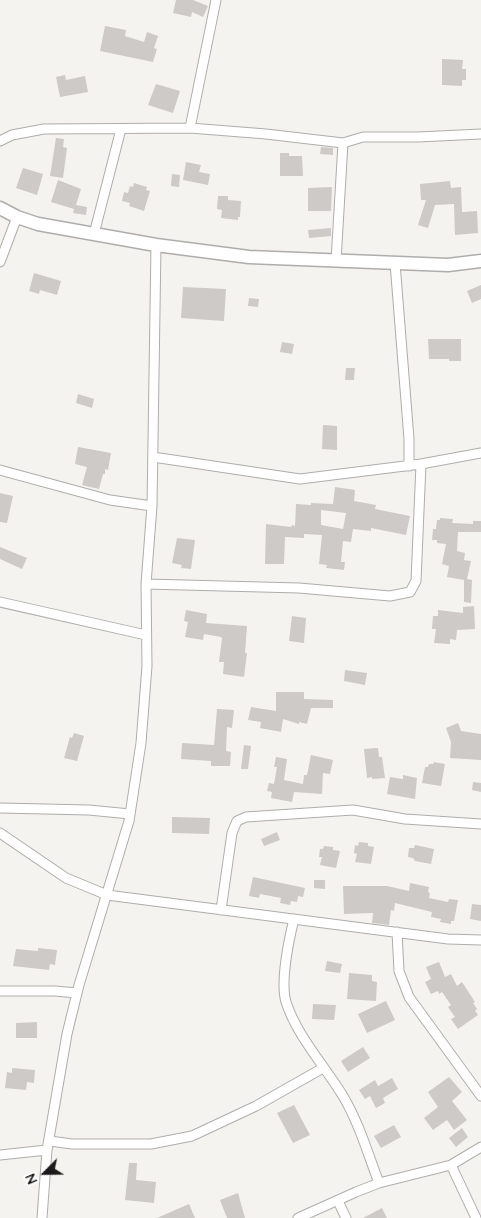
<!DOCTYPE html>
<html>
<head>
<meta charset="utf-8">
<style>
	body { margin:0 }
	#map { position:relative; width:481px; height:1218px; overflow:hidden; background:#f5f3f0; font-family:Quicksand,sans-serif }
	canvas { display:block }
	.north { position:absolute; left:20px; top:1148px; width:50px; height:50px; -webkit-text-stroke:4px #fff; paint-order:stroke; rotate:247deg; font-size:14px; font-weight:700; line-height:20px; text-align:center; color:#1c1b1b }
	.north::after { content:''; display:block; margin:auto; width:18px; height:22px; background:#1c1b1b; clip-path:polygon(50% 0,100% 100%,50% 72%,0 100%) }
</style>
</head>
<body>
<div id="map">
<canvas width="481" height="1218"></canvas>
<div class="north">N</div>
</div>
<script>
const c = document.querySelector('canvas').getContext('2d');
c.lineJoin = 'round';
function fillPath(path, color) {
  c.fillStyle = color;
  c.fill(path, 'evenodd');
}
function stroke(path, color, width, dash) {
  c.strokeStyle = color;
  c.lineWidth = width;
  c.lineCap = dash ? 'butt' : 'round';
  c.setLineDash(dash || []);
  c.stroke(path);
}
const building = new Path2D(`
	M176,0H193L208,6L203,17L192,12L191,17L173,13Z
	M105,26L126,30L125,36L144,42L147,32L158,36L154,48L157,49L153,62L100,51Z
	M442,59L463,60L462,69H466V80H462V86L442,85Z
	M65,75L66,80L85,76L88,92L60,97L56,77Z
	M156,84L180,91L173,113L148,105Z
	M56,138L64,139L63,147L67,148L63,178L50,176Z
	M321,147L333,148V155L320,154Z
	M280,153H289V156H302L303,176H280Z
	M186,162L201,165L199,172L210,174L208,185L183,180Z
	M23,168L43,174L37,195L16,188Z
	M172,174L180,175L179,187L171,186Z
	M58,180L81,189L76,205L87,207L86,215L73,213L74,209L51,202Z
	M450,181L451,188L461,187L462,212L477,211L478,233L455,235L454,204L435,205L428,228L418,225L426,200H421L420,184Z
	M134,183L147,187L146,190L150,191L144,211L129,206L130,203L122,201L124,192L128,193L130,186L133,187Z
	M332,187L331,211H308V188Z
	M218,196H228V200L241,201L240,217H238V220L221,218L222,210L217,209Z
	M331,228V236L309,238L308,230Z
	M34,273L61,281L57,295L40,290L39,294L29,291Z
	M481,285V299L472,303L467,291Z
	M183,287L226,289L224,321L181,318Z
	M249,298L259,299L258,307L248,306Z
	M428,339H461V361H449V359H429Z
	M282,342L294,344L292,354L280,352Z
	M346,368H355L354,380H345Z
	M78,394L94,399L92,408L76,403Z
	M323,425L337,426V450L322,449Z
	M78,447L111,453L108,470L105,469V474H103L99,489L82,485L87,467L75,464Z
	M335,487L355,490L354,501L376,505L375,509L410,516L406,535L371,528V531L353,529L351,542L343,541L341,562H345L344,570L326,568L327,565L319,564L322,535L304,534V538L285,537L284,564H265L266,524L291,527L292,525L295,526L296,504L311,505V503L333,504ZM321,510L346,513L343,529L321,525Z
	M0,493L13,496L7,523L0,522Z
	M440,518L453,519L452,523L473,524V521H481V532H458L457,551L465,553L464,560L471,561L467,579L472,580L471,603L464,602V580L447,577L449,566L442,564L446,544L437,543V540H432L433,529H436L437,520H440Z
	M177,538L195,540L191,569L181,568L182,565L172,563Z
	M0,547L27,558L22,569L0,559Z
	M474,606L475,629L457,630L456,640L450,639V644L434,643L436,629H432L433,616H438V610L463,613V607Z
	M186,610L207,614L206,623L247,626L245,653H247L244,677L223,674L224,662H219L222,638L221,637L204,634L203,640L185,637L188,622L184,621Z
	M292,616L306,618L304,643L289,641Z
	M345,670L367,673L365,685L344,681Z
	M276,692H304V699L333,700V708H311L307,724L299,722V724L283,719L281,732L260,728L261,722L248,720L251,707L276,711Z
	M217,709L234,710L232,728L227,727L226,751L231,752L230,766H211V761L181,759L182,743L214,745Z
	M458,723L461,731L481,734V760L450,758L451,742L446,728Z
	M74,733L84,736L77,761L64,758L70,737L72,738Z
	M244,745L251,746L248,769H241Z
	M378,748L379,757H382L385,778L372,779V777L367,778L364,749Z
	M311,755L333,760L330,774L323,773L322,794L294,792L292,802L271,798L272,792L267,791L269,783L274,784L277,767H274L276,757L287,759L284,780L303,784L304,775H307Z
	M434,762L445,764L441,786L422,783L425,767H428L429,764H433Z
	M403,775L417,778L415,799L387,794L390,777L403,779Z
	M473,782L481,783V792L472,790Z
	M172,817L210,818L209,834L172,833Z
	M277,832L280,840L264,846L261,839Z
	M359,842L368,843V846L374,847L371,864L355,862L357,854L354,853L355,845L358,846Z
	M415,845L434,849L431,864L415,861L413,858L408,857L409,848H414Z
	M324,846L333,847V850L340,851L336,868L320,865L322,857H319L320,849H323Z
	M253,877L305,888L303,897L298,896L297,902L291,901L290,905L280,903L281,898L260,894L259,898L249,896Z
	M314,880H325V889L314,888Z
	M410,883L429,887L428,892L430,893L429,898L448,902L449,899L458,900L454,921H451V924L440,922L441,919L431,917L432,912L395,903L394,911L391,910L389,925L372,923L373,913L344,914L343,886H387L409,891Z
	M472,904L481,905V921L470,919Z
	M38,948L57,950L55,965L50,964L49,970L13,966L16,949L38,951Z
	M327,961L342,964L340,973L325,971Z
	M439,962L445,977L451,974L457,986L462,982L475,1002L473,1003L477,1009L475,1011L478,1015L458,1029L451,1019L455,1017L448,1007L451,1005L442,992L439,994L438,991L431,994L425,982L431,979L426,967Z
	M349,973L372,975V981L377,982L376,1001L347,999Z
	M386,1001L395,1020L367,1033L358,1014Z
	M313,1004L336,1005L334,1020L312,1019Z
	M37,1022V1038H16V1023Z
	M363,1047L370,1058L348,1072L341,1061Z
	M12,1068L35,1070L34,1083L27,1082L26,1090L5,1088L7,1072L12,1073Z
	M449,1077L462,1092L452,1101L467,1120L454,1130L447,1120L433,1130L424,1118L438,1107L428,1092Z
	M392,1078L398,1089L383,1098L385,1103L376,1108L370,1096L365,1099L359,1090L375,1080L378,1086Z
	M294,1105L310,1135L293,1143L277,1113Z
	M394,1125L401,1137L381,1148L374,1136Z
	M462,1128L468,1137L456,1147L449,1138Z
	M129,1163H137L136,1180L156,1182L154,1203L125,1200Z
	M238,1193L245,1218H227L220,1200Z
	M189,1204L195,1218H157Z
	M382,1208L387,1218H363Z`);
const street = new Path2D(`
	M190,128L216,0
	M0,141L12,135L44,129L190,128L266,134L343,143L363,137H418L481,134
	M94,234L121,129
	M336,261L343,143
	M0,262L17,217
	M395,263L409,439V466
	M153,457L300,479L421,464L481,453
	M0,470L110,500L152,506
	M146,584L299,588L390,596L410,592L416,581L421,464
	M0,602L146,635
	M0,808L89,810L130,814
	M0,833L66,878L107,895L448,939L481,940
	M221,910L232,833L237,821L246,817L353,810L405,819L481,824
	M294,919C289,939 280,982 286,1002C297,1036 324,1065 343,1096C359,1123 368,1154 379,1183
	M397,932L399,971L409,997L481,1096
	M0,991H55L77,993
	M50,1141L72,1144H151L192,1136L256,1106L323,1068
	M0,1155L47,1150
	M451,1165L476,1218
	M338,1201L346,1218
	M42,1218L47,1150L67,1034L79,985L129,821L141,743L147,666L146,584L152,506L156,245
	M298,1218L356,1192L379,1183L451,1165L481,1147`);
const secondary = new Path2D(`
	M0,208L17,217L38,224L156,245L249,257L448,265L481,261`);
fillPath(building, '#cdcac8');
stroke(street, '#afadab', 11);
stroke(secondary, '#afadab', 15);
stroke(street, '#fff', 9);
stroke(secondary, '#fff', 12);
</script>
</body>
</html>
